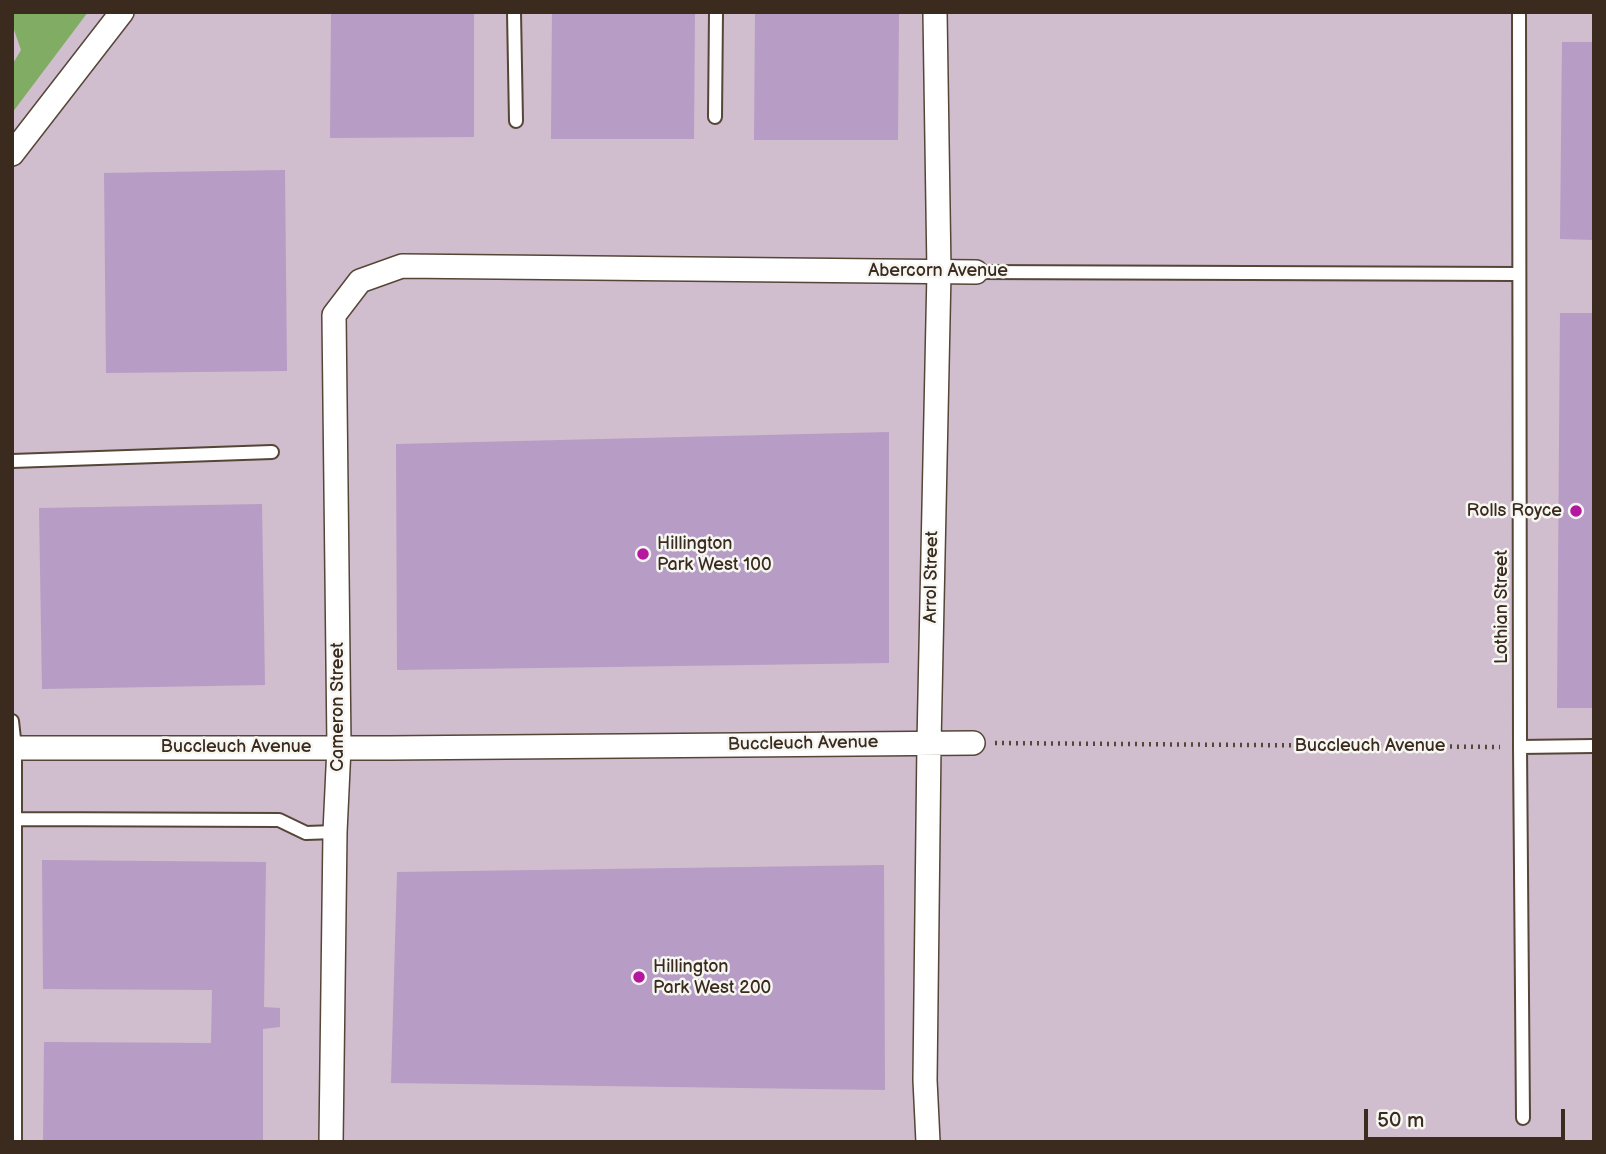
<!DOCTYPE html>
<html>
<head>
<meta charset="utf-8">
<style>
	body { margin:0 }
	#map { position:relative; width:1606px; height:1154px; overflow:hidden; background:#eae4c7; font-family:"Balsamiq Sans",sans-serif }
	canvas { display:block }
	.frame { position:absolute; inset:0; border:14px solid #3b2a1e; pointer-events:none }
	.scale { position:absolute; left:1364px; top:1109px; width:201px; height:32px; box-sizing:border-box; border:4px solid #3b2a1e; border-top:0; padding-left:9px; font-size:21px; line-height:24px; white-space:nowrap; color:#3b2a1e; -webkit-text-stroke:5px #f6f6f2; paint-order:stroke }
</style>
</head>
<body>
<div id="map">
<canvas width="1606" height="1154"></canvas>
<div class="frame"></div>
<div class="scale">50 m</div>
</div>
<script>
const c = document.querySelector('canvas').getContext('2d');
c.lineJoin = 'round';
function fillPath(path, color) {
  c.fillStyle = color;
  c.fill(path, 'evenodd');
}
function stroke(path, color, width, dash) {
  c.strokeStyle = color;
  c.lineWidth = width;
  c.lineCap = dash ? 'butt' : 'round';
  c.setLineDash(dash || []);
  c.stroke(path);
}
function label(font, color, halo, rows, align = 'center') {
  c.font = font + ' "Balsamiq Sans",sans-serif';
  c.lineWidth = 5;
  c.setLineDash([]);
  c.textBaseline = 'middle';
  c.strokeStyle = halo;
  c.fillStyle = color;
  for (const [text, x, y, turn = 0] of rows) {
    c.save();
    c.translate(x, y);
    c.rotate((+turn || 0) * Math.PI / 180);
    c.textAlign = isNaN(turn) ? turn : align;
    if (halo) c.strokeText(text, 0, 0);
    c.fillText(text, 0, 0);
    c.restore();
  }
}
const industrial = new Path2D(`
	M12,12H1594V1142H12Z`);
const forest = new Path2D(`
	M14,12H88L12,113V65L21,50L12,24Z`);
const building = new Path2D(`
	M331,12H474V137L330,138Z
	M552,12H695L694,139H551Z
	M755,12H899L898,140H754Z
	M1562,42H1594V240L1560,239Z
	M285,170L287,371L106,373L104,173Z
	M1560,313H1594V708H1557Z
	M889,432V663L397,670L396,444Z
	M262,504L265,685L42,689L39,508Z
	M42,860L266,862L264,1007L280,1008V1027L263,1029V1142H43L44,1042L211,1043L212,990L43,989Z
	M884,865L885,1090L391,1083L397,872Z`);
const path = new Path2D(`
	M995,743L1500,747`);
const service = new Path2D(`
	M514,12L516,121
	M1519,12L1520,747L1523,1118
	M715,117L716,12
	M976,272L1519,274
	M12,461L272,452
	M12,721L15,748V1142
	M1520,747L1594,746
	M15,819L279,820L306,833L335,832`);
const minor = new Path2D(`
	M12,154L122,12
	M12,748H390L973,743
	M331,1142L335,832L339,747L334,315L360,281L402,266L976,272
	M928,1142L925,1080L929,743L939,272L935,12`);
const markers = [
	[1576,511,7,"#b5179e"],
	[643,554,7,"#b5179e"],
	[639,977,7,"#b5179e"]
];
const streetNames = [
	["Abercorn Avenue",938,271],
	["Arrol Street",932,577,-89],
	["Lothian Street",1502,607,-90],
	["Cameron Street",338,707,-90],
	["Buccleuch Avenue",803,744,-1],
	["Buccleuch Avenue",1370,746],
	["Buccleuch Avenue",236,747]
];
const poiNames = [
	["Rolls Royce",1562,511,"right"],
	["Hillington",657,544],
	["Park West 100",657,565],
	["Hillington",653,967],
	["Park West 200",653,988]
];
fillPath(industrial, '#d0bdce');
fillPath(forest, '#81ac63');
fillPath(building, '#b79cc5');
stroke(service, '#554637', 16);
stroke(minor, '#554637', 26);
stroke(path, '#554637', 4.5, [2, 5]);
stroke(service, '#fff', 12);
stroke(minor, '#fff', 23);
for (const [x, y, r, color] of markers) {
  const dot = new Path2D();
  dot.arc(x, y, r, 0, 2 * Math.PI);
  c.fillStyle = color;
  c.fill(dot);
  stroke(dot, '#f6f6f2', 2.5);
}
label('18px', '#3b2a1e', '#f6f6f2', streetNames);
label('18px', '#3b2a1e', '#f6f6f2', poiNames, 'left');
</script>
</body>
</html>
